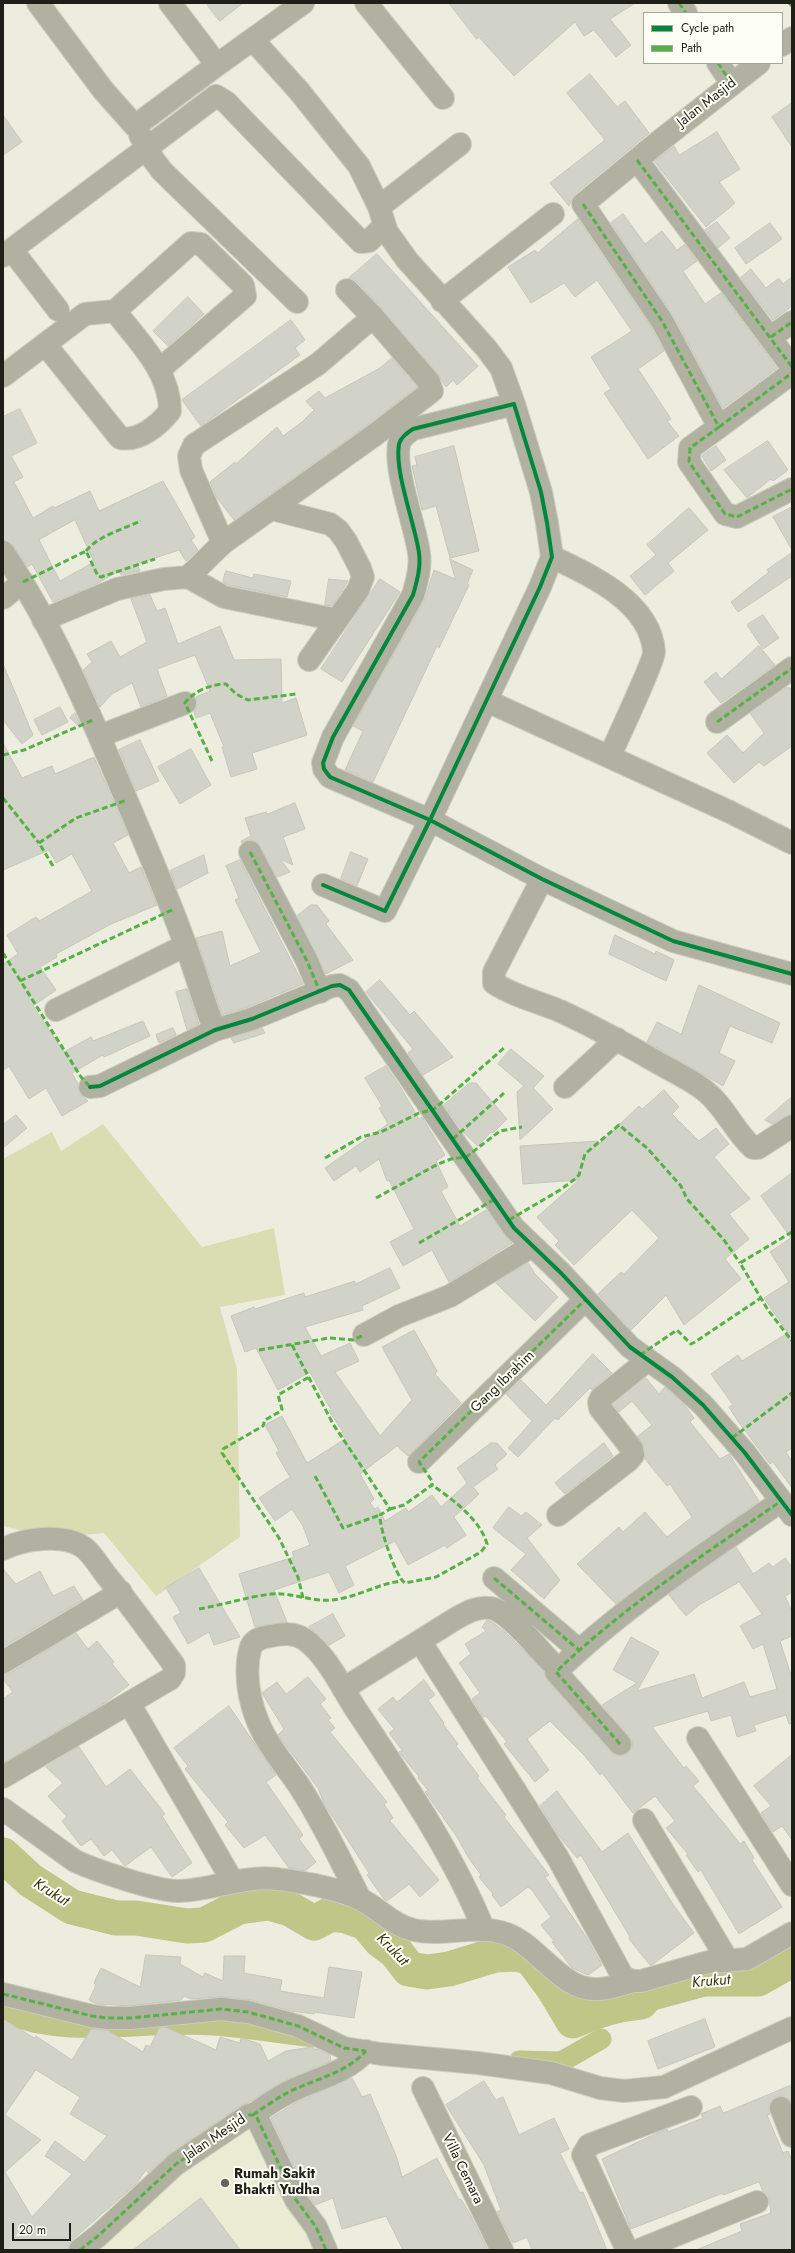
<!DOCTYPE html>
<html>
<head>
<meta charset="utf-8">
<style>
	body { margin:0 }
	#map { position:relative; width:795px; height:2253px; overflow:hidden; background:#eceddf; font-family:Jost,sans-serif }
	canvas { display:block }
	.frame { position:absolute; inset:0; border:4px solid #1e1f16; pointer-events:none }
	.legend { position:absolute; left:643px; top:12px; width:140px; height:52px; box-sizing:border-box; background:#fefff4; border:1px solid #a4a59b; margin:0; padding:5px 7px; list-style:none; font-size:12px; color:#1e1f16 }
	.legend li { display:flex; align-items:center; gap:8px; height:20px }
	.legend b { width:20px; border:1px solid #a4a59b }
	.scale { position:absolute; left:12px; top:2223px; width:59px; height:18px; box-sizing:border-box; border:2px solid #1e1f16; border-top:0; padding-left:5px; font-size:12px; line-height:14px; white-space:nowrap; color:#1e1f16; -webkit-text-stroke:3px #fefff4; paint-order:stroke }
</style>
</head>
<body>
<div id="map">
<canvas width="795" height="2253"></canvas>
<div class="frame"></div>
<ul class="legend">
<li><b style="height:5px;background:#00873e"></b>Cycle path</li>
<li><b style="height:5px;background:#55b145"></b>Path</li>
</ul>
<div class="scale">20 m</div>
</div>
<script>
const c = document.querySelector('canvas').getContext('2d');
c.lineJoin = 'round';
function fillPath(path, color) {
  c.fillStyle = color;
  c.fill(path, 'evenodd');
}
function stroke(path, color, width, dash) {
  c.strokeStyle = color;
  c.lineWidth = width;
  c.lineCap = dash ? 'butt' : 'round';
  c.setLineDash(dash || []);
  c.stroke(path);
}
function label(font, color, halo, rows, align = 'center') {
  c.font = font + ' Jost,sans-serif';
  c.lineWidth = 4;
  c.setLineDash([]);
  c.textBaseline = 'middle';
  c.strokeStyle = halo;
  c.fillStyle = color;
  for (const [text, x, y, turn = 0] of rows) {
    c.save();
    c.translate(x, y);
    c.rotate((+turn || 0) * Math.PI / 180);
    c.textAlign = isNaN(turn) ? turn : align;
    if (halo) c.strokeText(text, 0, 0);
    c.fillText(text, 0, 0);
    c.restore();
  }
}
const built = new Path2D(`
	M248,2122L319,2250H100L102,2245L183,2165Z`);
const green = new Path2D(`
	M103,1124L202,1247L274,1228L285,1295L220,1307L237,1369L240,1537L156,1596L104,1533L53,1538L3,1526V1159L52,1132L61,1151Z`);
const canal = new Path2D(`
	M3,2013C71,2040 141,2020 213,2025C247,2027 281,2034 315,2037
	M519,2061L561,2062L601,2039`);
const river = new Path2D(`
	M3,1855L30,1880L72,1907L116,1918H136L187,1926L204,1925L239,1907L269,1903L290,1909L314,1923L331,1914L346,1916L366,1923L381,1941L396,1952L409,1969L427,1972L449,1969L495,1955L517,1954L531,1958L554,1989L573,2021C594,2011 618,2004 641,2002L648,1994L703,1979H758L792,1960`);
const building = new Path2D(`
	M206,3H243L220,21Z
	M449,3H635L610,19L631,45L616,57L594,30L584,36L575,22L514,76L479,37L477,39Z
	M590,74L617,107L625,101L649,133L575,194L569,206L550,183L605,140L567,93Z
	M792,103V147L772,117Z
	M3,115L22,142L3,155Z
	M717,132L740,169L719,182L735,203L706,227L654,161L674,146L679,155Z
	M623,214L645,244L662,231L677,250L685,244L697,261L683,271L705,304L721,293L777,368L723,408L673,315L611,223Z
	M578,219L651,327L664,351L638,369L671,419L667,421L679,436L648,459L604,393L611,389L591,357L632,331L597,280L575,297L564,283L531,303L508,267L535,250L537,253Z
	M717,222L730,238L718,248L705,230Z
	M770,223L782,239L746,264L735,248Z
	M377,254L478,366L457,385L453,380L446,387L438,374L382,309L356,281L349,278Z
	M751,269L766,288L779,278L783,284L792,277V306L773,320L741,278Z
	M188,297L204,314L168,346L153,331Z
	M291,320L305,340L295,348L300,355L201,426L182,400Z
	M392,358L417,387L369,424L234,520L217,498L210,482L235,462L236,464L277,427L283,436L302,422L314,410L306,401L319,391L325,398L380,368Z
	M20,409L37,443L11,456L23,477L14,482L33,518L53,506L54,508L90,491L99,511L163,481L195,537L191,540L198,550L186,561L179,550L137,564L140,571L121,575L119,571L93,586L53,602L32,564L27,567L13,545L3,540V417ZM75,520L94,562L60,581L39,540Z
	M768,441L788,470L773,481L771,479L747,498L724,470Z
	M454,446L479,551L450,558L436,506L422,510L412,466L417,465L415,457Z
	M716,446L726,460L711,471L702,456Z
	M792,507V550L773,517Z
	M689,508L708,530L668,563L674,571L645,595L630,576L656,555L647,545Z
	M792,553V576L738,612L731,602L769,572L767,570Z
	M450,559L473,570L467,584L469,585L439,648L437,646L373,782L345,770L363,731L353,726L424,601L434,570L455,579Z
	M226,571L253,578L254,574L291,581L287,597L228,585L223,582Z
	M329,579L348,581L332,606L325,605Z
	M380,579L400,592L342,682L321,669Z
	M150,595L157,611L165,608L178,644L220,626L234,660L281,659L282,703L296,698L307,735L252,753L257,769L231,777L222,747H224L210,713L196,718L194,712L197,705L196,697L210,691L195,655L157,669L167,696L141,707L132,683L112,694L100,707L83,670L92,662L87,654L111,641L120,657L147,642L131,599Z
	M763,615L779,638L763,649L747,625Z
	M759,646L775,665L721,703L704,682L716,672L721,679Z
	M3,664L33,735L22,744L3,720Z
	M787,687L792,689V746L764,766L759,762L734,783L707,753L727,735L743,753L764,733L750,713Z
	M60,707L68,722L42,735L34,720Z
	M75,713L81,726L80,727L70,718Z
	M140,740L159,781L136,791L119,750Z
	M3,743L22,778L52,766L55,774L94,757L128,835L113,843L129,873L141,867L157,905L111,924L56,954L57,957L40,967L56,990L33,1006L64,1052L91,1037L93,1041L143,1021L150,1036L104,1057L103,1055L72,1073L78,1084L80,1094L88,1101L62,1116L46,1088L29,1099L9,1066L3,1071V964L18,954L7,935L36,917L39,921L92,891L72,854L56,863L49,850L3,870Z
	M191,749L211,785L180,804L158,767Z
	M295,803L305,829L283,837L293,865L280,859L290,872L277,877L257,842L250,840L242,843L241,841L251,836L245,818L266,812L267,814Z
	M351,852L368,859L357,886L341,879Z
	M204,855L208,873L177,889L170,871Z
	M240,860L303,984L248,1007L222,1015L196,938L222,931L230,966L261,952L235,900L239,898L226,866Z
	M311,905H317L329,921L326,924L353,960L326,974L297,916Z
	M615,935L655,954L656,951L674,960L666,981L609,954Z
	M380,980L410,1015L414,1011L453,1057L423,1075L408,1053L413,1049L366,992Z
	M699,985L780,1023L772,1043L730,1026L719,1053L735,1061L723,1086L647,1042L657,1022L681,1034Z
	M187,989L199,1024L187,1030L176,992Z
	M173,1028L176,1035L159,1043L156,1035Z
	M262,1028L265,1033L234,1043L231,1038Z
	M511,1049L544,1076L533,1088L553,1109L520,1140L517,1092L524,1086L498,1064Z
	M386,1066L401,1088L419,1119L422,1117L445,1155L436,1161L448,1187L441,1191L460,1226L486,1210L512,1243L449,1282L432,1250L403,1266L390,1242L414,1229L389,1180L387,1181L379,1159L360,1172L356,1166L334,1181L325,1168L388,1124L379,1108L382,1106L365,1078Z
	M470,1083H476L507,1119L493,1133L491,1132L478,1146L463,1132L444,1105Z
	M664,1090L679,1107L672,1114L699,1141L716,1128L729,1144L714,1157L750,1199L729,1214L749,1239L725,1259L741,1279L684,1325L666,1295L631,1330L598,1294L621,1272L624,1274L659,1238L632,1210L574,1265L555,1245L559,1241L537,1217L579,1180L523,1184L520,1146L598,1141L600,1143L639,1106L642,1109Z
	M792,1097V1114L772,1124L765,1120Z
	M16,1115L27,1128L3,1148V1125Z
	M792,1173V1448L786,1452L792,1461V1488L773,1462L770,1464L737,1420L729,1407L733,1405L711,1374L738,1355L742,1361L788,1333L764,1298L789,1282L770,1252L791,1238L761,1196Z
	M528,1263L536,1275L558,1297L535,1321L496,1283Z
	M390,1268L400,1288L362,1306L363,1310L305,1327L321,1356L350,1343L359,1361L335,1372L380,1436L412,1400L382,1347L414,1330L437,1371L435,1374L461,1403L408,1456L397,1446L360,1474L374,1499L370,1503L375,1509L378,1507L385,1521L406,1508L408,1512L432,1495L441,1507L467,1483L457,1468L491,1443H497L507,1454L495,1465L498,1469L473,1487L479,1494L454,1517L466,1535L447,1548L445,1545L408,1565L395,1541L345,1566L354,1585L339,1593L329,1572L274,1590L287,1622L255,1627L239,1574L294,1557L292,1552L310,1545L303,1526L292,1509L275,1521L259,1498L290,1477L276,1453L279,1451L265,1425L282,1416L307,1463L345,1439L340,1433L343,1432L329,1411L331,1410L310,1372L278,1390L256,1348L245,1352L231,1316L254,1307L255,1309L304,1293L305,1297L355,1281V1284Z
	M593,1354L612,1373L592,1390L590,1388L558,1420L555,1418L518,1457L508,1448L532,1421L506,1394L521,1380L546,1405Z
	M646,1378L659,1394L665,1387L683,1403L694,1418L690,1422L720,1459L729,1454L759,1501L616,1604L577,1564L619,1527L623,1532L645,1512L667,1537L692,1517L670,1484L667,1486L645,1459L644,1447L638,1436L652,1425L632,1401L619,1412L613,1404Z
	M604,1443L613,1456L565,1494L555,1483Z
	M509,1507L521,1516L526,1512L542,1525L527,1538L560,1580L544,1599L511,1570L526,1554L493,1528Z
	M736,1547L753,1574L769,1563L773,1567L785,1558L792,1567V1592L785,1596L792,1612V1636L780,1641L792,1678V1723L789,1724L786,1715L754,1725L756,1731L737,1737L731,1715L711,1721L708,1711L652,1727L684,1768L686,1766L699,1781L693,1786L726,1826L740,1844L744,1841L754,1858L752,1860L782,1907L739,1934L701,1870L698,1872L686,1855L688,1854L666,1828L675,1821L655,1796L633,1813L602,1773L600,1775L584,1755L550,1721L527,1739L549,1770L535,1782L504,1744L507,1742L486,1716L483,1717L472,1699L480,1693L459,1663L471,1654L465,1644L486,1631L482,1627L487,1620L492,1622L505,1632L544,1671L547,1680L611,1752L616,1756H623L632,1748V1741L602,1705L637,1683L613,1670L631,1637L659,1652L637,1691L694,1674L702,1698L744,1682L750,1697L777,1689L763,1644L753,1649L740,1626L762,1614L739,1582L699,1605L686,1616L669,1595Z
	M199,1568L240,1637L214,1645L209,1632L188,1644L173,1617L181,1613L166,1588Z
	M3,1569L16,1584L40,1571L53,1596L74,1586L83,1600L3,1647Z
	M333,1614L345,1636L329,1645L309,1627Z
	M76,1633L88,1649L97,1641L114,1662L112,1664L129,1685L106,1702L3,1763V1699L13,1692L3,1679V1674L9,1673Z
	M308,1677L326,1699L320,1704L331,1718L328,1720L335,1728L330,1732L387,1802L384,1804L393,1818L390,1821L439,1880L420,1897L409,1884L387,1901L384,1899L367,1875L369,1873L324,1803L318,1788L278,1735L284,1729L262,1693L277,1682L286,1694Z
	M424,1680L435,1695L428,1700L444,1723L443,1724L458,1744L456,1746L479,1776L477,1778L506,1815L504,1817L549,1875L545,1877L587,1938L602,1965L588,1975L572,1968L552,1942L554,1941L541,1925L551,1917L531,1889L528,1887L501,1907L492,1895L493,1894L479,1877L481,1875L468,1857L457,1837L425,1792L428,1790L418,1778L419,1777L399,1752L402,1750L389,1733L394,1729L378,1709L393,1697L397,1702Z
	M229,1706L276,1775L266,1782L303,1835L299,1839L316,1862L305,1871L289,1868L265,1835L244,1848L225,1825L228,1822L185,1769L188,1766L174,1748Z
	M79,1747L106,1787L130,1769L165,1814L162,1816L192,1863L172,1877L151,1847L125,1866L112,1850L104,1856L91,1839L81,1846L62,1821L67,1817L48,1796L63,1783L46,1767Z
	M792,1755V1840L782,1826L773,1832L761,1813L771,1806L754,1786Z
	M557,1791L602,1852L628,1833L674,1906L694,1933L652,1965H650L629,1939L630,1937L581,1855L577,1858L559,1836L540,1806Z
	M146,1955L181,1957L180,1964L203,1977L205,1973L223,1981L224,1956H245L244,1973L282,1980L280,1991L324,1998L329,1967L362,1972L354,2018L315,2012L314,2014L291,2011L251,2000L222,1997L191,1999L184,1996L181,2000L130,2006L97,2004L89,2000L96,1985L94,1983L101,1968L140,1987Z
	M3,2019L34,2038L36,2036L72,2060L91,2029L107,2030L143,2052L146,2045L150,2047L159,2028L165,2027L216,2050L220,2037L240,2043L241,2038L260,2044L268,2061L286,2051L312,2047L313,2049H317L330,2055L331,2061L282,2082L249,2102L242,2105L169,2154L148,2173L146,2170L136,2184L72,2240L68,2250H3ZM36,2070L80,2097L70,2114L107,2136L84,2162L55,2141L45,2156L72,2174L32,2217L5,2172L41,2140L5,2115Z
	M705,2019L715,2047L658,2069L648,2041Z
	M352,2078L362,2097L370,2094L397,2158L402,2177L437,2158L459,2200L461,2199L470,2214L488,2250H403L386,2216L342,2229L333,2198L315,2205L307,2194L271,2118L293,2104Z
	M484,2081L496,2100L503,2097L519,2135L554,2118L569,2149L560,2153L580,2193L583,2192L607,2250H532L527,2237L513,2243L497,2212L501,2210L484,2165L446,2105Z
	M792,2085V2102L783,2096L776,2097L771,2101L769,2107L770,2114L767,2115L783,2153L788,2151L792,2160V2250H696L742,2231L740,2224L771,2213L769,2198L763,2191L759,2182L723,2195V2193L631,2229L602,2159L657,2133L667,2129L668,2132L703,2118L701,2114L720,2106L723,2113Z
	M201,2198L240,2250H133L165,2226Z`);
const minor = new Path2D(`
	M38,3L103,90L135,126L217,65
	M170,3L217,65L303,3
	M366,3L443,98
	M679,3L686,13
	M253,40L299,91L359,166L379,207L387,232L407,260L486,348L501,368L514,404
	M782,45L792,38
	M718,63L732,84
	M759,63L656,144L583,204L662,321L719,427L690,448L689,462L725,514L737,517L792,489
	M140,135L153,159L162,171L297,302
	M637,160L792,367
	M379,207L460,144
	M12,250L58,310
	M3,256L216,96L226,102L361,242L369,241L384,226
	M347,290L373,317L429,382L432,391L376,434L223,543L191,470L189,456L194,445L318,364L373,317
	M442,301L553,214
	M771,337L792,322
	M45,344L120,438C139,442 159,425 170,411C170,371 138,341 115,311
	M3,376L85,314L115,311L191,243L201,244L243,285L245,296L159,370
	M719,427L792,373
	M272,509L330,524L338,530L346,541L360,568L363,577L358,590L309,660
	M3,552C52,624 87,707 121,787C143,839 166,891 185,944C196,972 203,1002 215,1030
	M552,557C591,575 651,603 654,652C654,661 616,742 610,756
	M188,577L223,543
	M3,598L23,582
	M43,620L117,589L164,579L188,577L224,597L337,620
	M487,701L730,812L792,843
	M717,722L792,668
	M100,736L185,703
	M250,852L307,961L320,992
	M542,879L494,972V983C513,996 539,1002 560,1011C595,1027 629,1046 662,1065C676,1073 691,1080 704,1090C724,1105 734,1131 753,1148H758L792,1126
	M323,885L385,911L430,820L330,777L324,769L323,763L333,737L413,595C417,581 421,567 419,553C415,524 394,471 399,444C401,437 407,433 413,429L514,404L541,492L547,523L552,557L540,587L430,820L542,879L673,941L792,974
	M56,1010L186,945
	M90,1087L100,1086L215,1030L252,1019L332,986L340,985L349,990L514,1228L561,1273L630,1347L672,1377L703,1405L745,1453L792,1515
	M565,1087L617,1039
	M364,1335L399,1316L450,1296L532,1246
	M419,1462L585,1300
	M558,1515L629,1460L633,1455L632,1449L600,1408L599,1402L601,1398L648,1360
	M3,1549C23,1539 63,1533 83,1547C92,1553 99,1566 106,1575C130,1604 152,1635 174,1665V1673L170,1679L3,1777
	M494,1578L579,1650
	M420,1641L558,1858L623,1977L633,1981H641L708,1962L747,1959L792,1933
	M3,1662L121,1592
	M343,1689L455,1619C466,1613 477,1606 490,1608C508,1610 537,1648 550,1661
	M129,1703L233,1882
	M698,1738L792,1885
	M620,1744L556,1672C624,1606 704,1555 781,1501
	M3,1809L75,1861C95,1870 158,1892 179,1891C212,1890 244,1875 278,1879C304,1883 335,1887 360,1899C379,1908 393,1926 414,1930C441,1936 469,1926 496,1931C536,1937 558,1992 598,1989C610,1989 622,1984 633,1981
	M644,1820L728,1961
	M360,1899C341,1861 323,1823 300,1787C283,1762 263,1741 254,1711C248,1693 245,1669 250,1650C252,1640 262,1637 271,1636C283,1634 293,1632 304,1639C326,1654 341,1686 355,1708C402,1779 452,1851 484,1930
	M3,1994L92,2016L108,2018H131L221,2009L248,2012L298,2026L344,2048L381,2054L478,2063L551,2073L600,2088L624,2091L664,2087L792,2028
	M423,2088L502,2250
	M781,2108L792,2136
	M253,2115C264,2107 276,2099 287,2093C314,2079 345,2074 366,2051
	M80,2250L98,2236L176,2164L249,2115H253L257,2118L296,2200L316,2227L326,2250
	M627,2250L583,2155L589,2145L691,2107
	M639,2250L757,2202`);
const quiet = new Path2D(`
	M679,3L686,13
	M789,3L792,6
	M718,63L732,84
	M637,160L792,367
	M583,204L662,321L719,427L690,448L689,462L725,514L737,517L792,489
	M771,337L792,322
	M719,427L792,373
	M86,551C98,536 123,529 141,521
	M23,582L86,551L98,576L101,577L155,559
	M717,722L792,668
	M3,755L24,750L93,720
	M212,761L185,703C193,691 212,684 226,684L236,694L248,700L296,694
	M3,798L39,843
	M250,852L307,961L320,992
	M53,866L39,843L76,818L127,800
	M3,953L81,1077L90,1087
	M20,981L172,910
	M453,1139L504,1093
	M325,1158L361,1137L381,1132L419,1113L433,1110L504,1048
	M376,1198L438,1164L451,1159L466,1157L500,1131L522,1127
	M509,1220L560,1190L575,1179L579,1175L585,1154L619,1125L647,1148L681,1186L687,1199L724,1240L740,1263
	M792,1232L740,1263L768,1310L792,1341
	M419,1243L495,1199
	M292,1345L333,1424L390,1509L380,1515C379,1527 396,1578 405,1583L436,1577L481,1552L487,1544C480,1519 452,1499 432,1485
	M259,1350L329,1338L353,1340L364,1335
	M640,1355L677,1330L691,1344L695,1342L761,1298
	M732,1438L792,1393
	M315,1476L343,1528L380,1515
	M390,1509L404,1505L432,1485V1481L419,1462L585,1300
	M494,1578L579,1650
	M303,1598L298,1577L279,1538L222,1453L223,1449L263,1426L265,1420L281,1411L282,1409L278,1395L309,1377
	M199,1609C222,1605 247,1597 271,1594C291,1592 311,1602 331,1600C356,1598 377,1584 401,1581
	M620,1744L556,1672C624,1606 704,1555 781,1501
	M3,1994L92,2016L108,2018H131L221,2009L248,2012L298,2026L344,2048L366,2051
	M253,2115C264,2107 276,2099 287,2093C314,2079 345,2074 366,2051
	M80,2250L98,2236L176,2164L249,2115H253L257,2118L296,2200L316,2227L326,2250`);
const cycleway = new Path2D(`
	M323,885L385,911L430,820L330,777L324,769L323,763L333,737L413,595C417,581 421,567 419,553C415,524 394,471 399,444C401,437 407,433 413,429L514,404L541,492L547,523L552,557L540,587L430,820L542,879L673,941L792,974
	M90,1087L100,1086L215,1030L252,1019L332,986L340,985L349,990L514,1228L561,1273L630,1347L672,1377L703,1405L745,1453L792,1515`);
const markers = [
	[225,2183,5,"#66675c"]
];
const streetNames = [
	["Jalan Masjid",707,103,-38],
	["Gang Ibrahim",503,1382,-44],
	["Jalan Mesjid",215,2138,-34],
	["Villa Cemara",462,2169,64]
];
const poiNames = [
	["Rumah Sakit",234,2175],
	["Bhakti Yudha",234,2191]
];
const waterNames = [
	["Krukut",51,1893,32],
	["Krukut",392,1950,46],
	["Krukut",711,1982,-5]
];
fillPath(built, '#e9ebd2');
fillPath(green, '#d9ddb1');
stroke(canal, '#c0c588', 21);
stroke(river, '#c0c588', 35);
fillPath(building, '#d2d3c8');
stroke(building, '#c6c6bb', 1);
stroke(minor, '#cacbc0', 24);
stroke(minor, '#b0b1a0', 22);
stroke(quiet, '#55b145', 3, [6, 3]);
stroke(cycleway, '#00873e', 4);
for (const [x, y, r, color] of markers) {
  const dot = new Path2D();
  dot.arc(x, y, r, 0, 2 * Math.PI);
  c.fillStyle = color;
  c.fill(dot);
  stroke(dot, '#fefff4', 1.5);
}
label('14px', '#1e1f16', '#fefff4', streetNames);
label('bold 14px', '#1e1f16', '#fefff4', poiNames, 'left');
label('italic 15px', '#323512', '#fefff4', waterNames);
</script>
</body>
</html>
